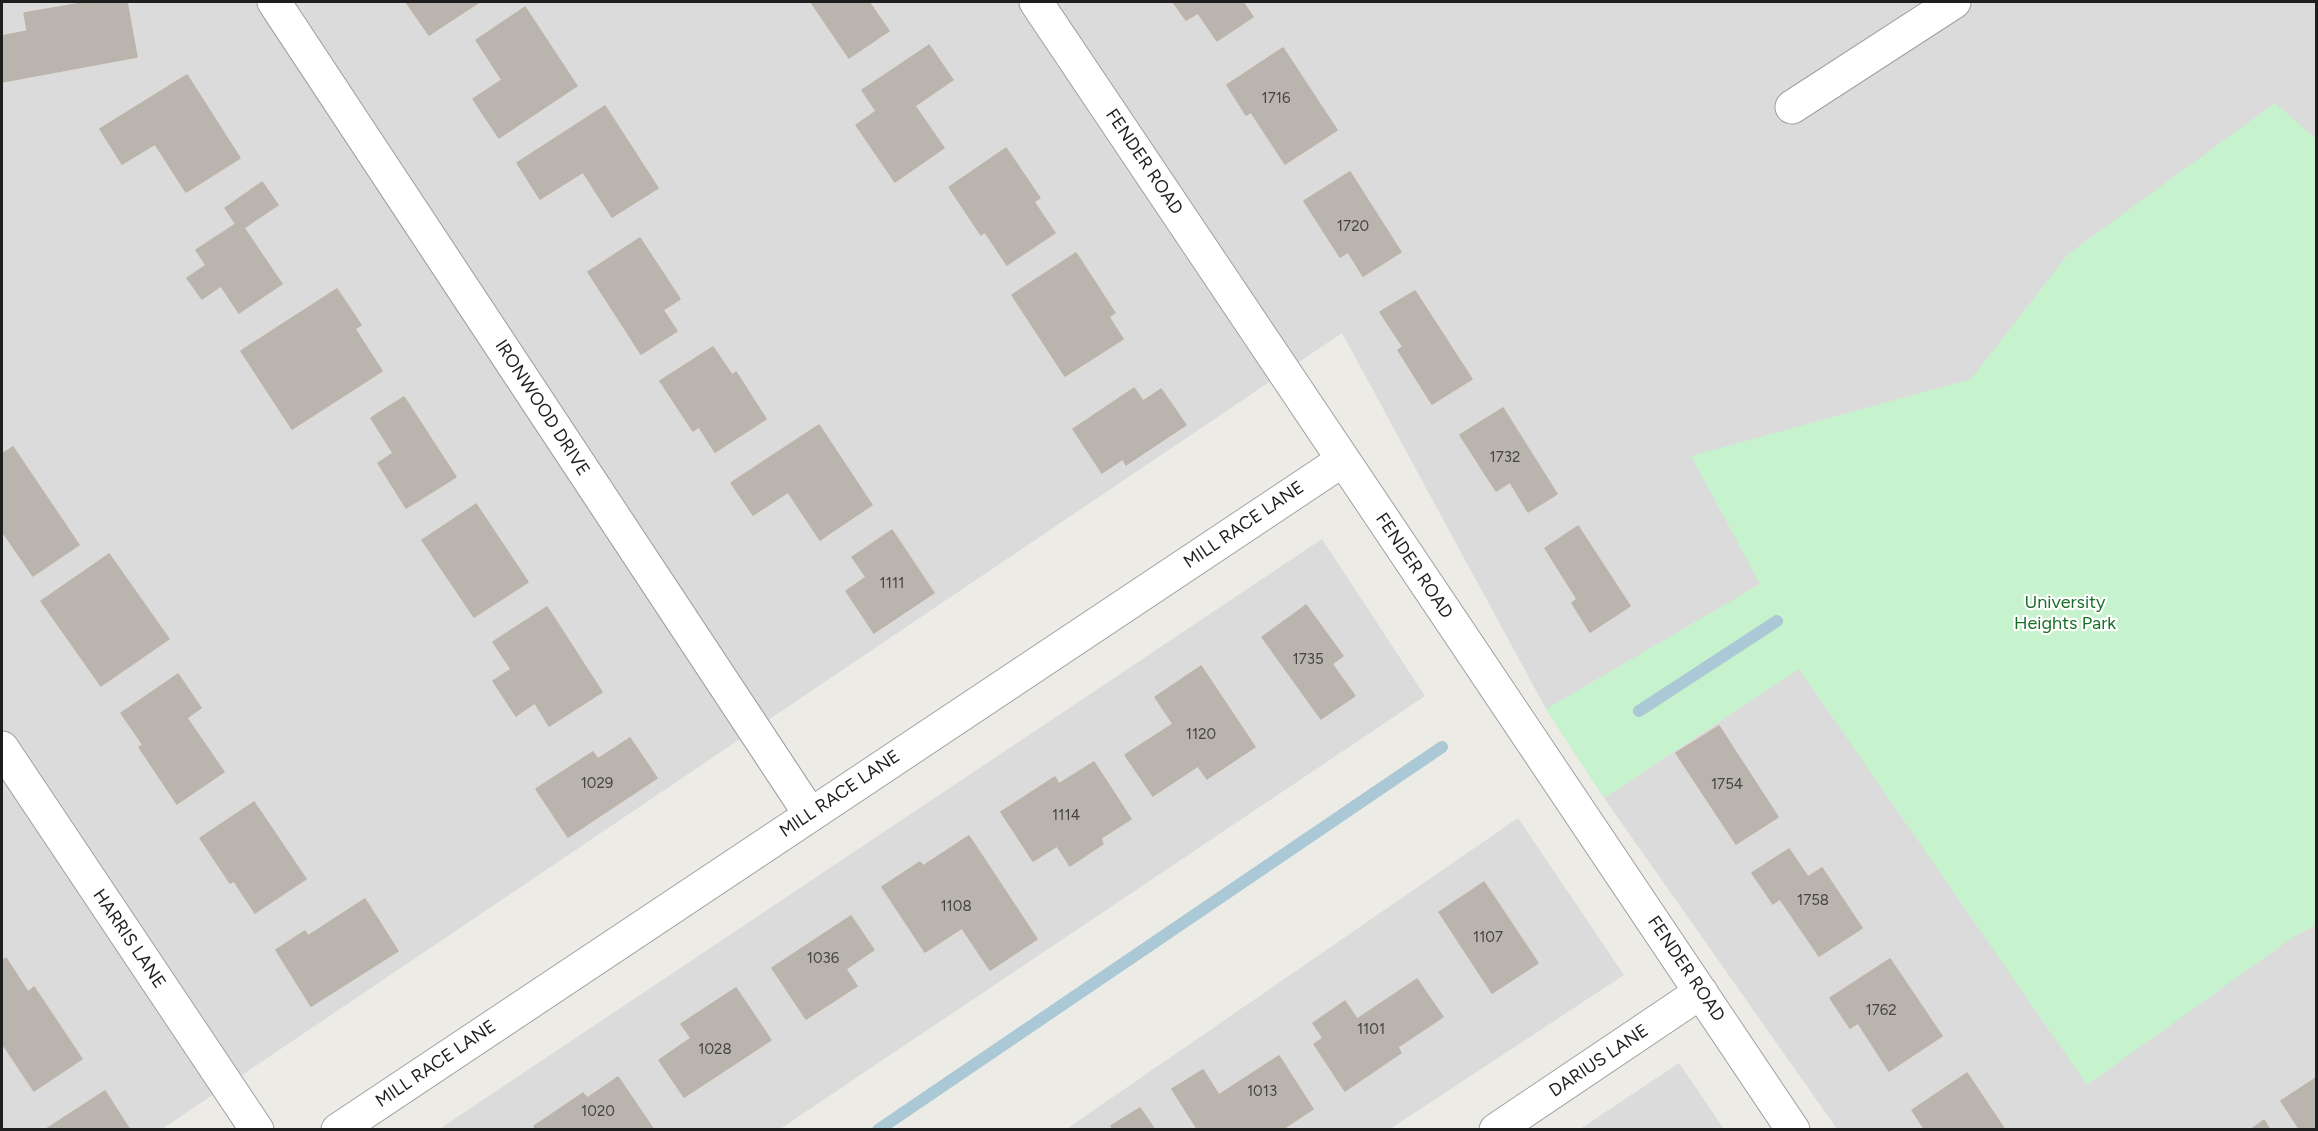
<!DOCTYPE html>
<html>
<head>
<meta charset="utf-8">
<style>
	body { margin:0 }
	#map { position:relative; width:2318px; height:1131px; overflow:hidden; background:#edebe5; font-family:Figtree,sans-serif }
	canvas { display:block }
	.frame { position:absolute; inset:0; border:3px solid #1e1e1e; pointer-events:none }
</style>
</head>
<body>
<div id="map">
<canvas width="2318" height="1131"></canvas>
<div class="frame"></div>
</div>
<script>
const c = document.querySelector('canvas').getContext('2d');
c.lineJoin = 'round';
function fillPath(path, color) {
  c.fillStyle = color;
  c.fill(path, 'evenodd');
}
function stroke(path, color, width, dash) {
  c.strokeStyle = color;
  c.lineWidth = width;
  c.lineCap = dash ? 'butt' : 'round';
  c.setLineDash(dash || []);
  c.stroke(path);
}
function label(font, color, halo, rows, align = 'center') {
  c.font = font + ' Figtree,sans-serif';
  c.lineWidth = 4.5;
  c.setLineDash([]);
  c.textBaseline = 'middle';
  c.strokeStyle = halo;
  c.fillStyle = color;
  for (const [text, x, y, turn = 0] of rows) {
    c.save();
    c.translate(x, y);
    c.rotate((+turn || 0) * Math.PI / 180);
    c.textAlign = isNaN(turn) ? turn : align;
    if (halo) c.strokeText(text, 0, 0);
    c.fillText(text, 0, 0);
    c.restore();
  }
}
const residential = new Path2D(`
	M2,2H2316V1129H1837L1604,798L1546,709L1342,333L162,1129H2Z
	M1322,539L1425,696L780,1129L438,1130Z
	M1518,818L1624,975L1390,1129L1065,1130Z
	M1679,1063L1724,1129H1580Z`);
const park = new Path2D(`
	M2275,103L2316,139V925L2292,938L2087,1085L1799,669L1604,798L1546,709L1760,584L1691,456L1971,379L2068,254Z`);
const stream = new Path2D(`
	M1639,711L1777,621
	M878,1130L1442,747`);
const building = new Path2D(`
	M88,2H127L137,57L2,82V36L27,31L24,13Z
	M406,2H479L429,35Z
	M811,2H869L889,31L849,58Z
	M1173,2H1243L1253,17L1217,41L1198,13L1186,20Z
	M525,7L577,86L499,138L473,99L502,80L476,40Z
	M929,45L953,80L915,106L944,148L895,182L856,125L876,111L862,90Z
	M1283,48L1337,130L1285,164L1251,112L1246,115L1227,85Z
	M187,75L240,158L186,192L155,144L122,164L100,129Z
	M605,106L658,188L612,217L583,172L540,199L517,163Z
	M1006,148L1040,198L1034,202L1055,233L1007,265L985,232L981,235L949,187Z
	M1350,172L1401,252L1363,276L1348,252L1340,257L1304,201Z
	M262,182L278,205L244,228L282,284L239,313L221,286L202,299L187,278L206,265L196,250L236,224L225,208Z
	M640,238L680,299L663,310L677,331L641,354L588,272Z
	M1076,253L1115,313L1109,317L1123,339L1065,376L1012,295Z
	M337,289L361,325L355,329L382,371L292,429L241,351Z
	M1415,291L1472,379L1432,404L1398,350L1403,347L1380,312Z
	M713,347L732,375L736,372L766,419L715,452L699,427L693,431L660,381Z
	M1134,388L1143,401L1161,389L1186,425L1126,465L1123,459L1102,473L1073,429Z
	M404,397L456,477L406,508L378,463L393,453L371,418Z
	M1503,408L1557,494L1528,512L1510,482L1496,491L1460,435Z
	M819,425L872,505L820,540L788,492L753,515L731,483Z
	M13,447L79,545L33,576L2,531V454Z
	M476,504L528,582L474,617L422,540Z
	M1578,526L1630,606L1590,632L1572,603L1577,599L1545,548Z
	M892,530L934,593L874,633L846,591L866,577L852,557Z
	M109,554L169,639L101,686L41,601Z
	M1306,605L1343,656L1332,664L1355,696L1321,719L1262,637Z
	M547,607L602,692L549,726L535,703L516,716L493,681L511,669L493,642Z
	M1201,666L1255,747L1207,779L1198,766L1153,796L1125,755L1173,724L1155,697Z
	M178,674L201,708L187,718L224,772L177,804L139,747L143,745L121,713Z
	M1719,726L1778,817L1736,844L1676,753Z
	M630,738L657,778L568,837L536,789L593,752L598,759Z
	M1094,762L1131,819L1101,838L1103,844L1070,866L1057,846L1033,861L1001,812L1055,777L1059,784Z
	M254,802L306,879L255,913L234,881L230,883L200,838Z
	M969,836L1037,939L990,970L962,928L925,952L882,887L920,862L923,866Z
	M1789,849L1808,877L1822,868L1862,928L1819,956L1780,899L1773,904L1752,873Z
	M1484,882L1538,963L1492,993L1439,912Z
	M365,899L398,951L311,1006L276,950L305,931L308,936Z
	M851,916L874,950L846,969L857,986L806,1019L772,968Z
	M6,958L28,992L34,987L82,1059L34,1091L2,1043V961Z
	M1890,959L1942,1036L1889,1071L1858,1023L1850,1028L1830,998Z
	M1417,979L1443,1017L1398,1047L1401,1053L1345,1091L1314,1044L1323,1038L1313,1023L1345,1001L1357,1019Z
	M736,988L771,1040L684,1097L659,1060L691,1038L681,1024Z
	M1279,1056L1313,1109L1281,1130H1198L1172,1089L1203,1070L1219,1095Z
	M1967,1073L2005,1130H1925L1912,1110Z
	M618,1077L654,1130H536L534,1126L583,1093L587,1098Z
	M2316,1078V1129L2300,1130L2281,1101Z
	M105,1091L130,1130H45Z
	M1140,1108L1155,1130H1113L1111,1126Z
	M2264,1120L2270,1130H2250Z`);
const minor = new Path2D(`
	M274,2L810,814
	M1036,2L1793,1130
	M1792,107L1954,2
	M2,748L257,1130
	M338,1130L1343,460
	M1496,1130L1701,992`);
const numberNames = [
	["1716",1276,99],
	["1720",1353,227],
	["1732",1505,458],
	["1111",892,584],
	["1735",1308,660],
	["1120",1201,735],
	["1029",597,784],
	["1754",1727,785],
	["1114",1066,816],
	["1758",1813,901],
	["1108",956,907],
	["1107",1488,938],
	["1036",823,959],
	["1762",1881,1011],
	["1101",1371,1030],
	["1028",715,1050],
	["1013",1262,1092],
	["1020",598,1112]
];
const streetNames = [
	["FENDER ROAD",1144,162,56],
	["IRONWOOD DRIVE",542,408,57],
	["MILL RACE LANE",1244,525,-34],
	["FENDER ROAD",1414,566,56],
	["MILL RACE LANE",840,794,-34],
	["HARRIS LANE",129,939,56],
	["FENDER ROAD",1686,969,56],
	["DARIUS LANE",1599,1061,-34],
	["MILL RACE LANE",436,1064,-34]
];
const parkNames = [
	["University",2065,603],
	["Heights Park",2065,624]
];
fillPath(residential, '#dcdbdb');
fillPath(park, '#c7f2ce');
stroke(stream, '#aac8d6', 12);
fillPath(building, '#bab4ae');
stroke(building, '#bdb4a9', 1.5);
stroke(minor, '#9f9f9f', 35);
stroke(minor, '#fff', 33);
label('15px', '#454442', null, numberNames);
label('18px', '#1e1e1e', '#fff', streetNames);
label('18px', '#196e28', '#fff', parkNames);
</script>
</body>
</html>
